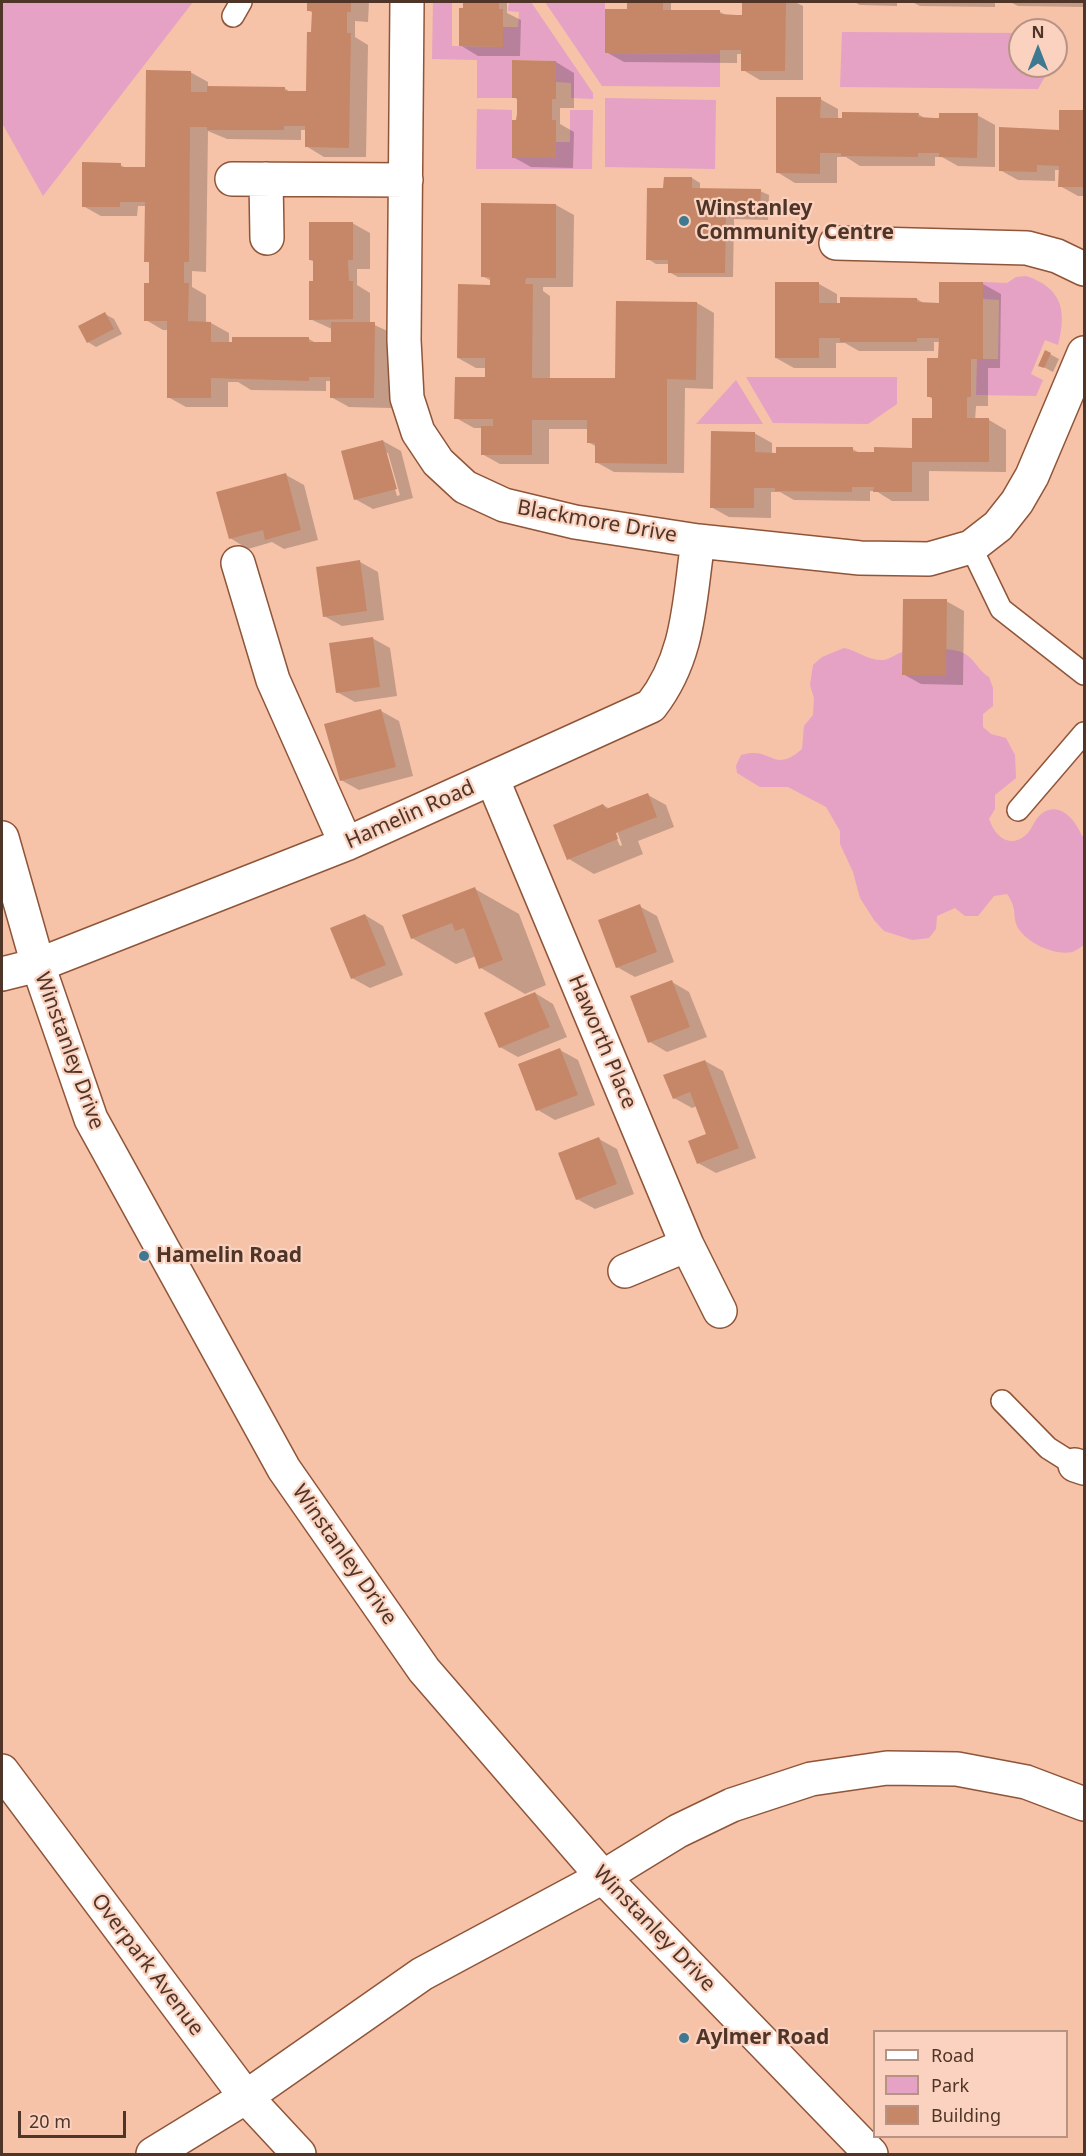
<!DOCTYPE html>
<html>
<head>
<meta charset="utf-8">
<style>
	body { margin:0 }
	#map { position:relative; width:1086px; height:2156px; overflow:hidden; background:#f6c2a8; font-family:"Noto Sans",sans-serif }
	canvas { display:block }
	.frame { position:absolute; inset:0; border:3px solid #4f3528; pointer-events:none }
	.legend { position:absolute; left:873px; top:2030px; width:195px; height:108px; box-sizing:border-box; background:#fad2bf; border:2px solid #b69383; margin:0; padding:8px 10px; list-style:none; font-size:18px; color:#4f3528 }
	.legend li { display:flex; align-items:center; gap:12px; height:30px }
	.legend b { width:30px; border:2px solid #b69383 }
	.north { position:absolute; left:1008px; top:18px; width:60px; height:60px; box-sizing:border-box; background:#fad2bf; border:2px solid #b69383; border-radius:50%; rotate:0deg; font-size:16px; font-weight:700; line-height:24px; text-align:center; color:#4f3528 }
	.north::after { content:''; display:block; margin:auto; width:21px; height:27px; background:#3e7991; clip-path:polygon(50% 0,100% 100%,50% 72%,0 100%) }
	.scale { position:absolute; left:18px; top:2111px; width:108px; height:27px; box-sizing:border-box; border:3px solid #4f3528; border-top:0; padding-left:8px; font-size:18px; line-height:21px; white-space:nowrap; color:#4f3528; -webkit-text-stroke:4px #fad2bf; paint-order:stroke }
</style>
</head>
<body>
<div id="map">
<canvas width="1086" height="2156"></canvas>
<div class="frame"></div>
<ul class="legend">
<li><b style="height:8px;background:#fff"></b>Road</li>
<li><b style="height:16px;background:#e5a2c4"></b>Park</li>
<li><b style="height:16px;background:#c58768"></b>Building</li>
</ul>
<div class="north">N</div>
<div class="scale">20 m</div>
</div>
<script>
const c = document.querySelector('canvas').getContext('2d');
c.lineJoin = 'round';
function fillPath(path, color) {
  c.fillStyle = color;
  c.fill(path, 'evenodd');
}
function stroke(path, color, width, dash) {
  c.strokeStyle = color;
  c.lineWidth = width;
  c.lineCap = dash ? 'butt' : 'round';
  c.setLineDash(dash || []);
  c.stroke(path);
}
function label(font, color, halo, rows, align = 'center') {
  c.font = font + ' "Noto Sans",sans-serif';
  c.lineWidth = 4.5;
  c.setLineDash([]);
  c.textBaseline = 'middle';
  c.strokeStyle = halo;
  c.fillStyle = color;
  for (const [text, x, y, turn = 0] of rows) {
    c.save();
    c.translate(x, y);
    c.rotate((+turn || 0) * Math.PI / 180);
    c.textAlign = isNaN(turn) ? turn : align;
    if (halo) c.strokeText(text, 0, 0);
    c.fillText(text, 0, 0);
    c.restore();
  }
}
const green = new Path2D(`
	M2,2H193L43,196L2,123Z
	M433,2H452V46L503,47V27H518L519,12L508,11L509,2H531L593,93V99L571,98V83L556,82V61L512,60V98H477V60L432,59Z
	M545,2H605V53L720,54V87L602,86Z
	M842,32L1020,33V66H1051L1038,89L840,87Z
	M605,98L716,100L715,169L605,167Z
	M477,109L512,110V158H556V142H570V110H593L592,169H476Z
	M1026,276C1062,288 1067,310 1058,345L1045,340L1031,374L1043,380L1036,396L976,395L977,359H998L999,300L983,299V282L1007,283L1016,277Z
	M746,377H897V404L868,424L773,423Z
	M736,380L763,424H696Z
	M844,648C858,651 868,661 884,660C891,659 898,652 906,651C920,649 944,647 958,651C974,655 976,669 989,677L993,688V706L983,714V727L991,734L1006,738L1015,755L1016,778L995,795V809L989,819C995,836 1009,850 1027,834C1033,828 1035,817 1044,812C1062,802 1076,822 1082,836H1084V945C1081,947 1076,951 1072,952C1054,956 1025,942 1017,926C1012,914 1018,910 1007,894L994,896L978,916H965L955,908L937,916L936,929L929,938L912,940L884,931L874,920L860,898L853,872L840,844V831L826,807L788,787H760L737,773L736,766L741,755C772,745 773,775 802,749L804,726L813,715L814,698L810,685L813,665L822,657Z`);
const shadow = new Path2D(`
	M308,2H369L368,22L355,21V37L368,45L366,157H324L306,146V130H301V140L227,139L208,131L206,272L192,271V287L206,295V323H211L229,333V344L309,339L316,343H332V329L310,319L315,283V262L310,260L352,223L370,233V269H357V285L370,293V323L392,333L391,408L349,407L331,397L332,381H326V391L251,390L238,382H228V407H186L168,397L169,330H163L146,320L150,284V263L146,261V206H138L137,216H101L83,206L120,165L128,169H147L190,72L208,82V88H284L292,93L307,94L317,34L313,13L308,10Z
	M465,2H507V13L521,20L520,56H478L460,45Z
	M629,2H671V11L720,12L728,16L743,18V2H795L803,6V80H760L743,70V54H737V63L624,62L606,52L633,11L629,9Z
	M854,2H897V6L860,5Z
	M912,2H995V7L920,6Z
	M1010,2H1084V7L1018,6Z
	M556,62L574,73V108H560V124L574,132L573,168L531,167L513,157L521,121L518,100L514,97Z
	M820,99L838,109V120L918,114L926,119H941L977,115L995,125V167L958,166L942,157H935V166H860L846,157H837V183H795L777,172Z
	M1061,111L1084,112V196H1078L1060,186V170H1055V181L1018,180L1000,170L1001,128L1037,129L1060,133Z
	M692,178L700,183V190L760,191L769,195L768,220L734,219L733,277H678L669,272L670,264H656L648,259L665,189Z
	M556,205L574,215L573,287H543V291L550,296V379L616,380L697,303L714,313L713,389L685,388L684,473L614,472L596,462L597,447L588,442V429H549V464H500L482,454V428H474L456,418L487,378V368H476L458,358L492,286V281L482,276Z
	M777,283L819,284L837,294V305L917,299L925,304H938L983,284L1001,294L1000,368H988V406H976L975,420H989L1006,430V472L929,471V501H892L876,491H870V501L794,500L780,492H771V518L729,517L711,507L754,433L772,443V454L852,449L860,453L913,450L938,419L933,399L928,396L940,360V342H934V351H859L845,343H836V368H794L776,358Z
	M105,314L114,319L122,334L96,347L88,342Z
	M1046,352L1059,359L1053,372L1040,365Z
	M383,441L401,451L413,498L373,509L355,499ZM385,453H388L400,495L397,496Z
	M286,475L304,485L318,540L284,549L272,542L248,549L230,538Z
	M360,562L378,572L384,620L342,626L324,616Z
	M946,601L964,611L963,685L921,684L903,674Z
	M372,638L390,648L397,696L355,702L337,692Z
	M381,711L399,721L413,776L359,790L341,780Z
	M648,795L666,805L674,827L638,841L643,854L594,874L569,859L603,805L610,809ZM613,831H617L622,845L620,846Z
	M475,889L519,914L546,985L525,994L481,968L476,956L456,964L412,938Z
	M639,906L657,916L674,962L635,977L617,967Z
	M365,915L383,926L403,975L370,988L352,978Z
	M672,982L689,992L707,1037L667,1052L650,1042Z
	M535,993L553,1004L567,1037L518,1057L500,1047Z
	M560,1050L578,1060L595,1105L555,1120L538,1110Z
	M705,1061L723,1071L756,1158L716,1173L698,1163L708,1135L697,1106L692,1108L674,1098Z
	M599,1139L617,1149L634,1194L595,1209L577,1199Z`);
const building = new Path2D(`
	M307,2H351V12H347V33H351L349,148L305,147V126H284V130H207V127H190L189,262H184V283H189L188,321L211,322V342H232V337H309V342H331V322H375L374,398H330V377H309V381L211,378V398H167V321H144V283H149V262H144L145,202H120V207H82V162L121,163V167H145L146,70L191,71V92H207V86L285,87V91H306L307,32H311L312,11H307Z
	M463,2H499V9H503V47L459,46V8H463Z
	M627,2H663V10H720V14L736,15H742V2H786L785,71H741V50H720V54L605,53V9H627Z
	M512,60L556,61V99H552V120H556V158H512V120H516L517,114V98H512Z
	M776,97H821L820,118H842V112L919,113L918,117L934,118H939V113H978L977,158L939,157V153H918V157L841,156V153H820V174L776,173Z
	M1059,110H1084V187H1058L1059,166L1037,165V172L999,171V127L1059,130Z
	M664,177H692V188L761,189L760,216L726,215L725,273H668V260H646L647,188H663Z
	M481,203L556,204V278H526L525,284H533L532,378H615L616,301L697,302L696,380L667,379V464L595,463V443H587V420H532V455H481V426H493V419H454L455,377H485V358H457L458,284L490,285V277H481Z
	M309,222H353V260H348L349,281H353V319L309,320V281H313V260H309Z
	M775,282H819V303H840V297L917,298V302L939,303V282H983V359H971V397H967V418H989V462H912V492H873L874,487H852V492L775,491V488H754V508H710L711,431L755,432V452L776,453V447H853V452H874V447L912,448V418H932V397H927V358H938L939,338H917V342H840V338H819V358H775Z
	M105,312L114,329L87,343L78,326Z
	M1045,350L1051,353L1044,368L1038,366Z
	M383,440L397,489L354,500L341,451Z
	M286,473L301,530L265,540L263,530L229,539L216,492Z
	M360,560L367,611L323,617L316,567Z
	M903,599H947L946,675H902Z
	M373,637L380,687L336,693L329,643Z
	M381,709L396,767L340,781L324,724Z
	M648,793L657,817L616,833L618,839L567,860L553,825L603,804L606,809Z
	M475,887L503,960L479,969L464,928L455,931L452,923L411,939L402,915Z
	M640,904L657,952L616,968L598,920Z
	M365,914L386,965L351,979L330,928Z
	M672,980L690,1027L648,1043L630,996Z
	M535,992L550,1027L499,1048L484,1013Z
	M560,1048L578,1095L536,1111L518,1064Z
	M705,1060L739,1148L697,1164L688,1141L706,1134L690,1092L673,1099L663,1075Z
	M599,1137L617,1184L576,1200L558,1153Z`);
const service = new Path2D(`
	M233,16L241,2
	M971,547L1001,609L1084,674
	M1018,810L1084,733
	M1002,1401L1048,1448L1075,1465`);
const minor = new Path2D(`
	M407,2L404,340L407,398L418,432L438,462L465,487L504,505L575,522L698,541L860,558L929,559L971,547L998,526L1017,502L1032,476L1084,353
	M232,179L406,180
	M266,179L267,238
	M836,243L1027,248L1057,256L1084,269
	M238,563L273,680L346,844
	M492,778L687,1245L625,1271
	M2,838L38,965L91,1119L284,1469L424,1670L603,1877L871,2154
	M2,974L38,965L346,844L651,706C690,656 689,601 698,541
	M687,1245L720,1311
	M1075,1465L1084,1468
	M2,1771L246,2097L299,2154
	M153,2154L246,2097L422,1974L603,1877L678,1831L732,1805L811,1779L887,1768L957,1769L1026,1782L1084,1804`);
const markers = [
	[684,221,6,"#3e7991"],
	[144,1256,6,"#3e7991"],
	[684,2038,6,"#3e7991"]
];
const poiNames = [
	["Winstanley",696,209],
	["Community Centre",696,233],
	["Hamelin Road",156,1256],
	["Aylmer Road",696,2038]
];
const streetNames = [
	["Blackmore Drive",597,522,10],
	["Hamelin Road",410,815,-24],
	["Haworth Place",602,1042,67],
	["Winstanley Drive",69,1051,70],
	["Winstanley Drive",344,1555,55],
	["Winstanley Drive",654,1929,46],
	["Overpark Avenue",147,1965,53]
];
fillPath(green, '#e5a2c4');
fillPath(shadow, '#0003');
fillPath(building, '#c58768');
stroke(service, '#8f5538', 24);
stroke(minor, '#8f5538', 36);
stroke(service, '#fff', 21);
stroke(minor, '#fff', 33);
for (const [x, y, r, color] of markers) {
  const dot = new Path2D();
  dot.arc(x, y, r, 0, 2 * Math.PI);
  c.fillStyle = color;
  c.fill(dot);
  stroke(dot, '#fad2bf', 2);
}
label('bold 21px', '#4f3528', '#fad2bf', poiNames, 'left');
label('21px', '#4f3528', '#fad2bf', streetNames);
</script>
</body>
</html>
